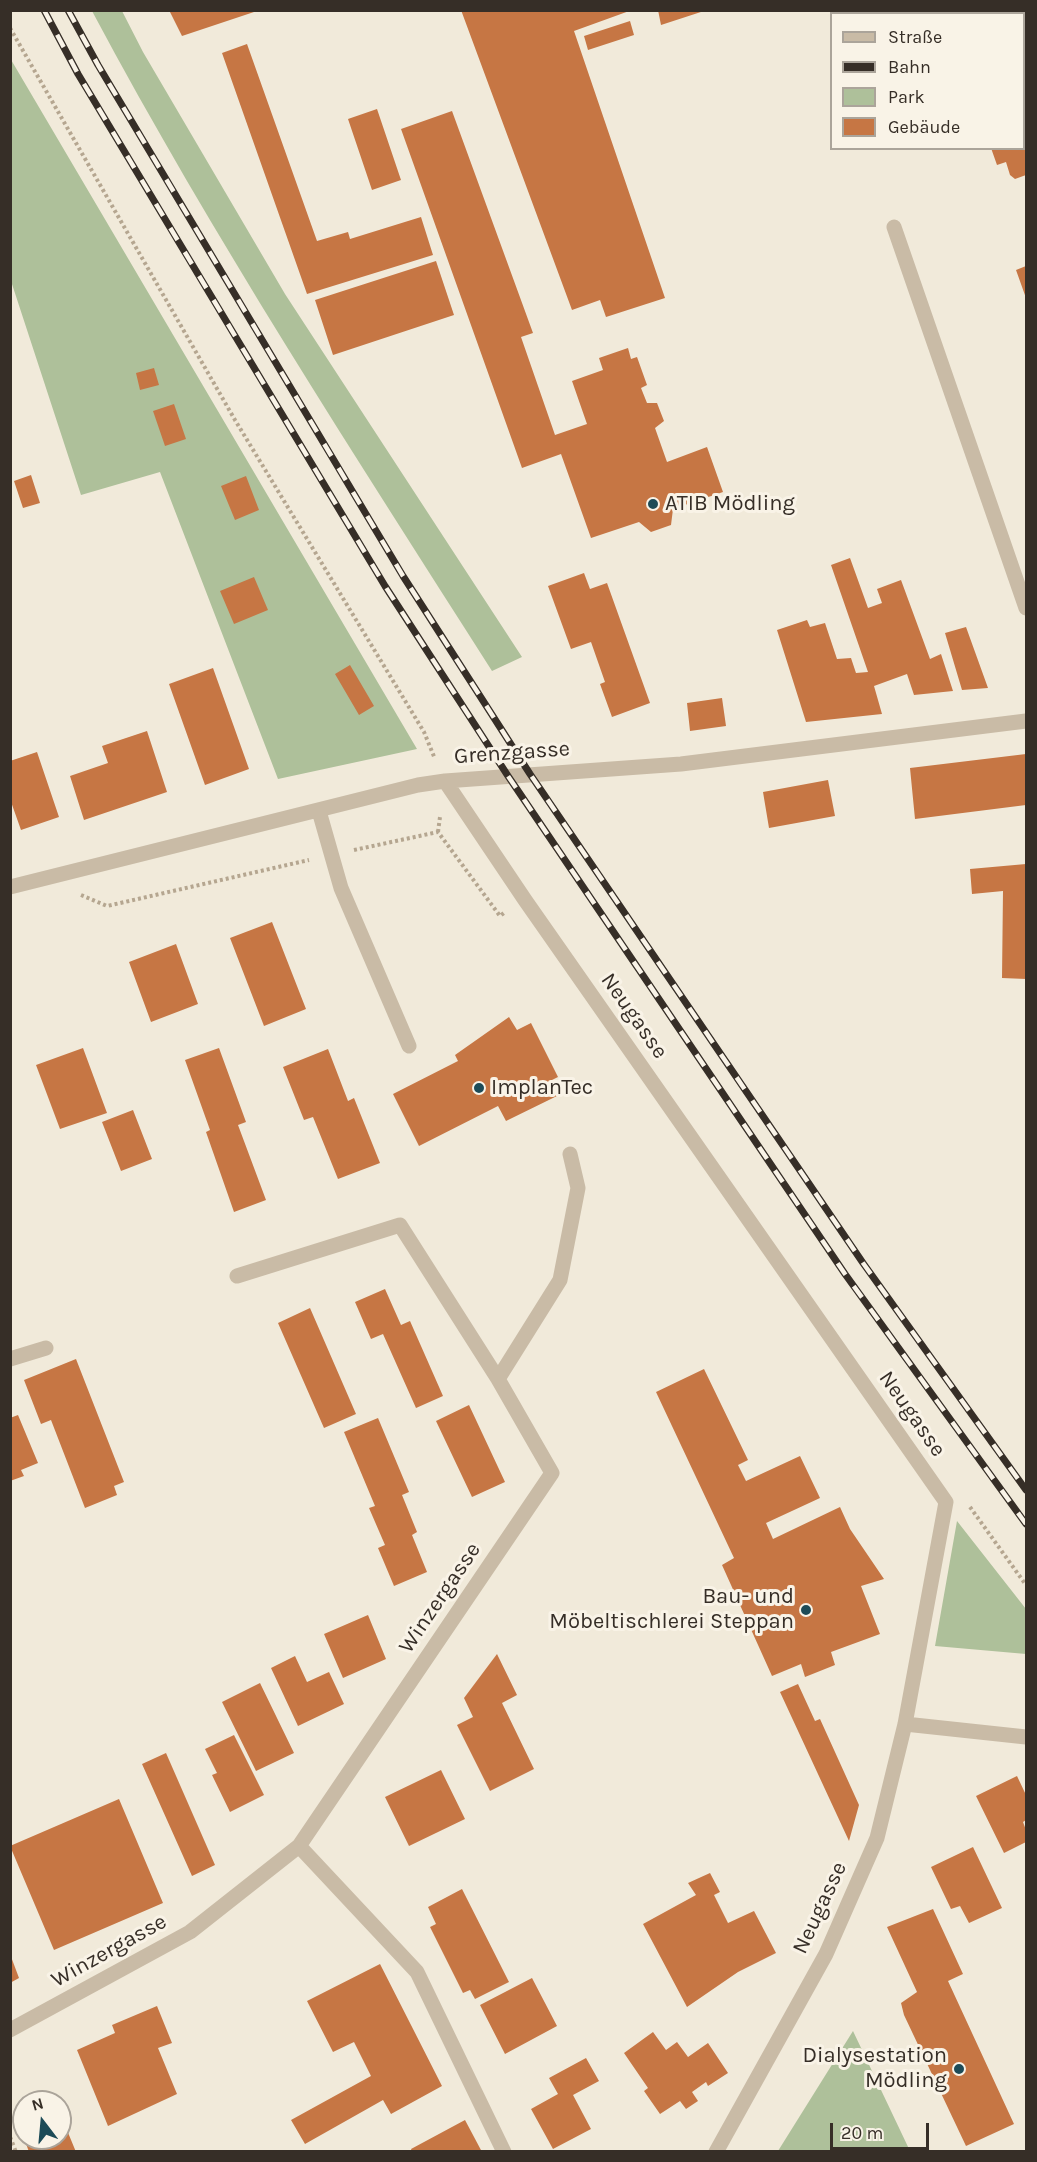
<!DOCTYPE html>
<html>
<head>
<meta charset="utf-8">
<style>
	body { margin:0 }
	#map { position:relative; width:1037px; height:2162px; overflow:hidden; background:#f1eada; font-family:Karla,sans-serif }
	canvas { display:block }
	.frame { position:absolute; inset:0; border:12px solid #362e27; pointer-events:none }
	.legend { position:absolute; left:830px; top:12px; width:195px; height:138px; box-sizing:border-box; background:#f9f3e7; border:2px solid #aba49a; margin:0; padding:8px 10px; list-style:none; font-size:18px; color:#362e27 }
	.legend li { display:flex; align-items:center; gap:12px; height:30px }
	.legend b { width:30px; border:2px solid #aba49a }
	.north { position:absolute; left:12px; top:2090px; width:60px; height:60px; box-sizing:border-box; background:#f9f3e7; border:2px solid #aba49a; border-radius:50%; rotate:344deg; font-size:16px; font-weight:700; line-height:24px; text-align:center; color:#362e27 }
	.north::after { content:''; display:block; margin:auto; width:21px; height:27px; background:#1d4b57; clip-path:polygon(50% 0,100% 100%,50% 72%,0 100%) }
	.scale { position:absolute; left:830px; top:2123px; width:99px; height:27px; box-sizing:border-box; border:3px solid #362e27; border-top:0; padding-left:8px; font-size:18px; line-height:21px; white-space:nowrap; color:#362e27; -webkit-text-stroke:4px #f9f3e7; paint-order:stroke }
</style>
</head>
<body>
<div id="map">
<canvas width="1037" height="2162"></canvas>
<div class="frame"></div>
<ul class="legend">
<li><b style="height:8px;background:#c9bba6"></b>Straße</li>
<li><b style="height:8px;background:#362e27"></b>Bahn</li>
<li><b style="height:16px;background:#aec09a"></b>Park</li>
<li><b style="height:16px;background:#c67644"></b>Gebäude</li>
</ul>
<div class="north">N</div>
<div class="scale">20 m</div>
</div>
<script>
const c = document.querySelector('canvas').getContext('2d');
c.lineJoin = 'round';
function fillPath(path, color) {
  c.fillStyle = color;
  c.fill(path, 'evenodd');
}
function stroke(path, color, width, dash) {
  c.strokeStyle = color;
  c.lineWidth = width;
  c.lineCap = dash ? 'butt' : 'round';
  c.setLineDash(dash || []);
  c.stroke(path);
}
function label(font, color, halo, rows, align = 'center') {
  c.font = font + ' Karla,sans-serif';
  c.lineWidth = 6;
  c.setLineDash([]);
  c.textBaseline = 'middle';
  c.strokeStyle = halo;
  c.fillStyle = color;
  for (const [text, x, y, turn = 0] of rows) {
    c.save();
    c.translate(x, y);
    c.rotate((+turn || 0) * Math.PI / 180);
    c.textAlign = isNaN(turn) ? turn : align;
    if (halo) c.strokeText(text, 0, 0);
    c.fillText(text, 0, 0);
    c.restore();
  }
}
const green = new Path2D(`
	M92,11H122L143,52L285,294L522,657L492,671C354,454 213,238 92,11Z
	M10,58L417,749L278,779L160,472L81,495L11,281Z
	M957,1521L1026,1609V1654L935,1646Z
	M853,2031L910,2151H778Z`);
const building = new Path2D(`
	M169,10H257V11L182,36Z
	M461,10H632L574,31L665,298L606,317L600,300L572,310Z
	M658,10H704V11L661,25Z
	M938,10H987L988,14H939Z
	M630,21L634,35L588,50L584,36Z
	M247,44L317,241L348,232L350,239L421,217L433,255L307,294L222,53Z
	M377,109L401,180L372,190L348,119Z
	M452,111L533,333L521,337L555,435L587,424L572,381L603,370L599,358L628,348L631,359L637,357L647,385L641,388L647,403H657L664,421L655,428L667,462L707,447L723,492L673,509L671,525L651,532L639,522L591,538L561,454L522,468L401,129Z
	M1025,112L1026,175L1015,179L1010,175L1006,162L997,165L991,148H1024V113Z
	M436,261L454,315L333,355L315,300Z
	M1026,266V298L1016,270Z
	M154,368L159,385L140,390L136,373Z
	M174,404L186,439L165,446L153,411Z
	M31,475L40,503L23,508L14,481Z
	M246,476L259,510L235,520L221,486Z
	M850,558L868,608L882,603L877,589L901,580L930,659L941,654L953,691L914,695L907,674L874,686L882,714L806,722L777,630L807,620L810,627L825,623L837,659L851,658L856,673L868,672L831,565Z
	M584,573L590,589L607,583L650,703L612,717L600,684L605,682L591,642L571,649L548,586Z
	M254,577L268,610L234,624L220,591Z
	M966,627L988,688L962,690L945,633Z
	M350,665L374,706L359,715L335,674Z
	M213,668L249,769L205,785L169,684Z
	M722,698L726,726L690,731L687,703Z
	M147,731L167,792L84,820L70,776L108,763L102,746Z
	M37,752L59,817L21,830L10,799V761Z
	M1026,754V805L915,819L910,768Z
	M828,780L835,816L769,828L763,792Z
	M1026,864V979L1002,978L1003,891L972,894L970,869Z
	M272,922L306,1009L264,1026L230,938Z
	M176,944L198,1004L151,1022L129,962Z
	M509,1017L517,1030L531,1023L558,1077L550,1081L557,1096L506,1121L498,1106L419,1146L393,1094L458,1061L455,1055Z
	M83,1048L107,1113L60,1129L36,1065Z
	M219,1048L246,1122L238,1125L266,1200L234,1212L206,1132L210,1130L185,1060Z
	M328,1049L348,1101L354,1098L380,1163L338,1179L313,1117L304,1120L283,1067Z
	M133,1110L152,1159L121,1171L102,1122Z
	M385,1289L401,1325L410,1321L443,1396L416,1408L383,1334L371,1339L355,1302Z
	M310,1308L356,1414L324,1428L278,1323Z
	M76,1359L124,1482L114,1486L117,1495L85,1508L51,1420L41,1424L24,1380Z
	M704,1369L748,1460L738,1465L746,1481L800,1456L820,1498L766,1523L773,1539L840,1507L850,1529L884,1579L861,1586L880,1634L831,1652L835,1665L805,1677L801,1664L772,1676L722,1565L734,1558L656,1392Z
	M469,1405L505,1482L472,1497L436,1421Z
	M18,1415L38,1463L21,1470L24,1476L10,1481V1418Z
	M378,1418L409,1492L402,1495L417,1532L412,1535L427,1572L394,1586L378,1548L385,1545L369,1508L375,1506L344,1432Z
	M368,1615L386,1659L343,1678L324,1634Z
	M497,1654L517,1695L502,1703L534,1769L490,1791L457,1725L473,1717L464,1698Z
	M295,1656L307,1682L329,1672L344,1704L298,1726L271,1668Z
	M260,1683L294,1753L256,1771L222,1702Z
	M798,1684L815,1721L820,1719L859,1805L849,1841L780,1692Z
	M234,1735L264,1795L230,1812L212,1775L217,1773L205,1749Z
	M166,1753L215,1865L192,1876L142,1764Z
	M441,1770L465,1819L409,1846L385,1797Z
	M1017,1776L1026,1795V1820L1023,1822L1026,1830V1842L1004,1853L976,1796Z
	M119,1799L163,1903L54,1950L10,1846Z
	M973,1847L1002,1908L969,1923L960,1906L951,1909L931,1867Z
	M710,1873L720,1892L714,1895L728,1923L754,1911L776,1953L738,1972L687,2007L643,1924L696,1895L688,1883Z
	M462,1889L509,1982L475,1999L470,1990L463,1993L430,1927L436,1924L428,1907Z
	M933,1909L963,1974L948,1981L1014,2124L966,2146L904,2015L901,2003L917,1992L887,1927Z
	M10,1954L19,1978L10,1983Z
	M380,1964L442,2086L391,2114L383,2100L305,2144L291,2120L371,2076L354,2042L333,2052L307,2001Z
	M532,1978L557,2026L505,2054L480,2005Z
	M157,2006L172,2043L158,2048L177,2094L108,2126L77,2050L115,2033L112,2025Z
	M653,2032L666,2050L677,2042L688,2057L708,2043L728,2073L708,2086L706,2082L692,2092L698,2101L686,2109L680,2101L660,2114L644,2091L648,2088L624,2053Z
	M586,2058L599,2081L573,2095L591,2129L553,2149L531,2109L558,2094L549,2078Z
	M60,2118H62L76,2152H29L24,2138H60Z
	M465,2120L482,2152H412L411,2149Z`);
const path = new Path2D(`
	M10,28L235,420L424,732L435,759
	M438,832L440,817
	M354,850L438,832L500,916L505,912
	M81,895L107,906L309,860
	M970,1507L1026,1585
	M10,2137L16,2152`);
const minor = new Path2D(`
	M894,227L1026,608
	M445,781L525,900L946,1502L905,1724L877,1838L826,1954L716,2152
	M319,811L341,888L409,1046
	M10,887L418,785L445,781L681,764L1026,721
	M10,1359L46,1348
	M498,1379L560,1280L578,1188L570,1154
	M905,1724L1026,1737
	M299,1846L417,1972L504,2152
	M10,2030L190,1932L299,1846L552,1473L498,1379L400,1225L237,1276`);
const rail = new Path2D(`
	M44,10L78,74L385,586L508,776L845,1274L1026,1524
	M68,10L98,65L403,576L530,774L863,1263L1026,1490`);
const markers = [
	[653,504,6,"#1d4b57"],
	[479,1088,6,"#1d4b57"],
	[806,1610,6,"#1d4b57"],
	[959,2069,6,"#1d4b57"]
];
const poiNames = [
	["ATIB Mödling",665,504],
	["ImplanTec",491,1088],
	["Bau- und",794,1597,"right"],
	["Möbeltischlerei Steppan",794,1622,"right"],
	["Dialysestation",947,2056,"right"],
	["Mödling",947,2081,"right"]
];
const streetNames = [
	["Grenzgasse",512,753,-4],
	["Neugasse",634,1016,55],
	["Neugasse",912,1414,55],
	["Winzergasse",440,1598,-56],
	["Neugasse",820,1908,-65],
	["Winzergasse",109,1951,-29]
];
fillPath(green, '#aec09a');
fillPath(building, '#c67644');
stroke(path, '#b5a690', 4, [3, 3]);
stroke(minor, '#c9bba6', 15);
stroke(rail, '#362e27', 7);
stroke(rail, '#f9f3e7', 4.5, [14]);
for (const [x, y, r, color] of markers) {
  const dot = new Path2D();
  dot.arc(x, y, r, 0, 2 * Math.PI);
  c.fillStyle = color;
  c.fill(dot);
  stroke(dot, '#f9f3e7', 2);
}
label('22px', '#362e27', '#f9f3e7', poiNames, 'left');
label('22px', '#362e27', '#f9f3e7', streetNames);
</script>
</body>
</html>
